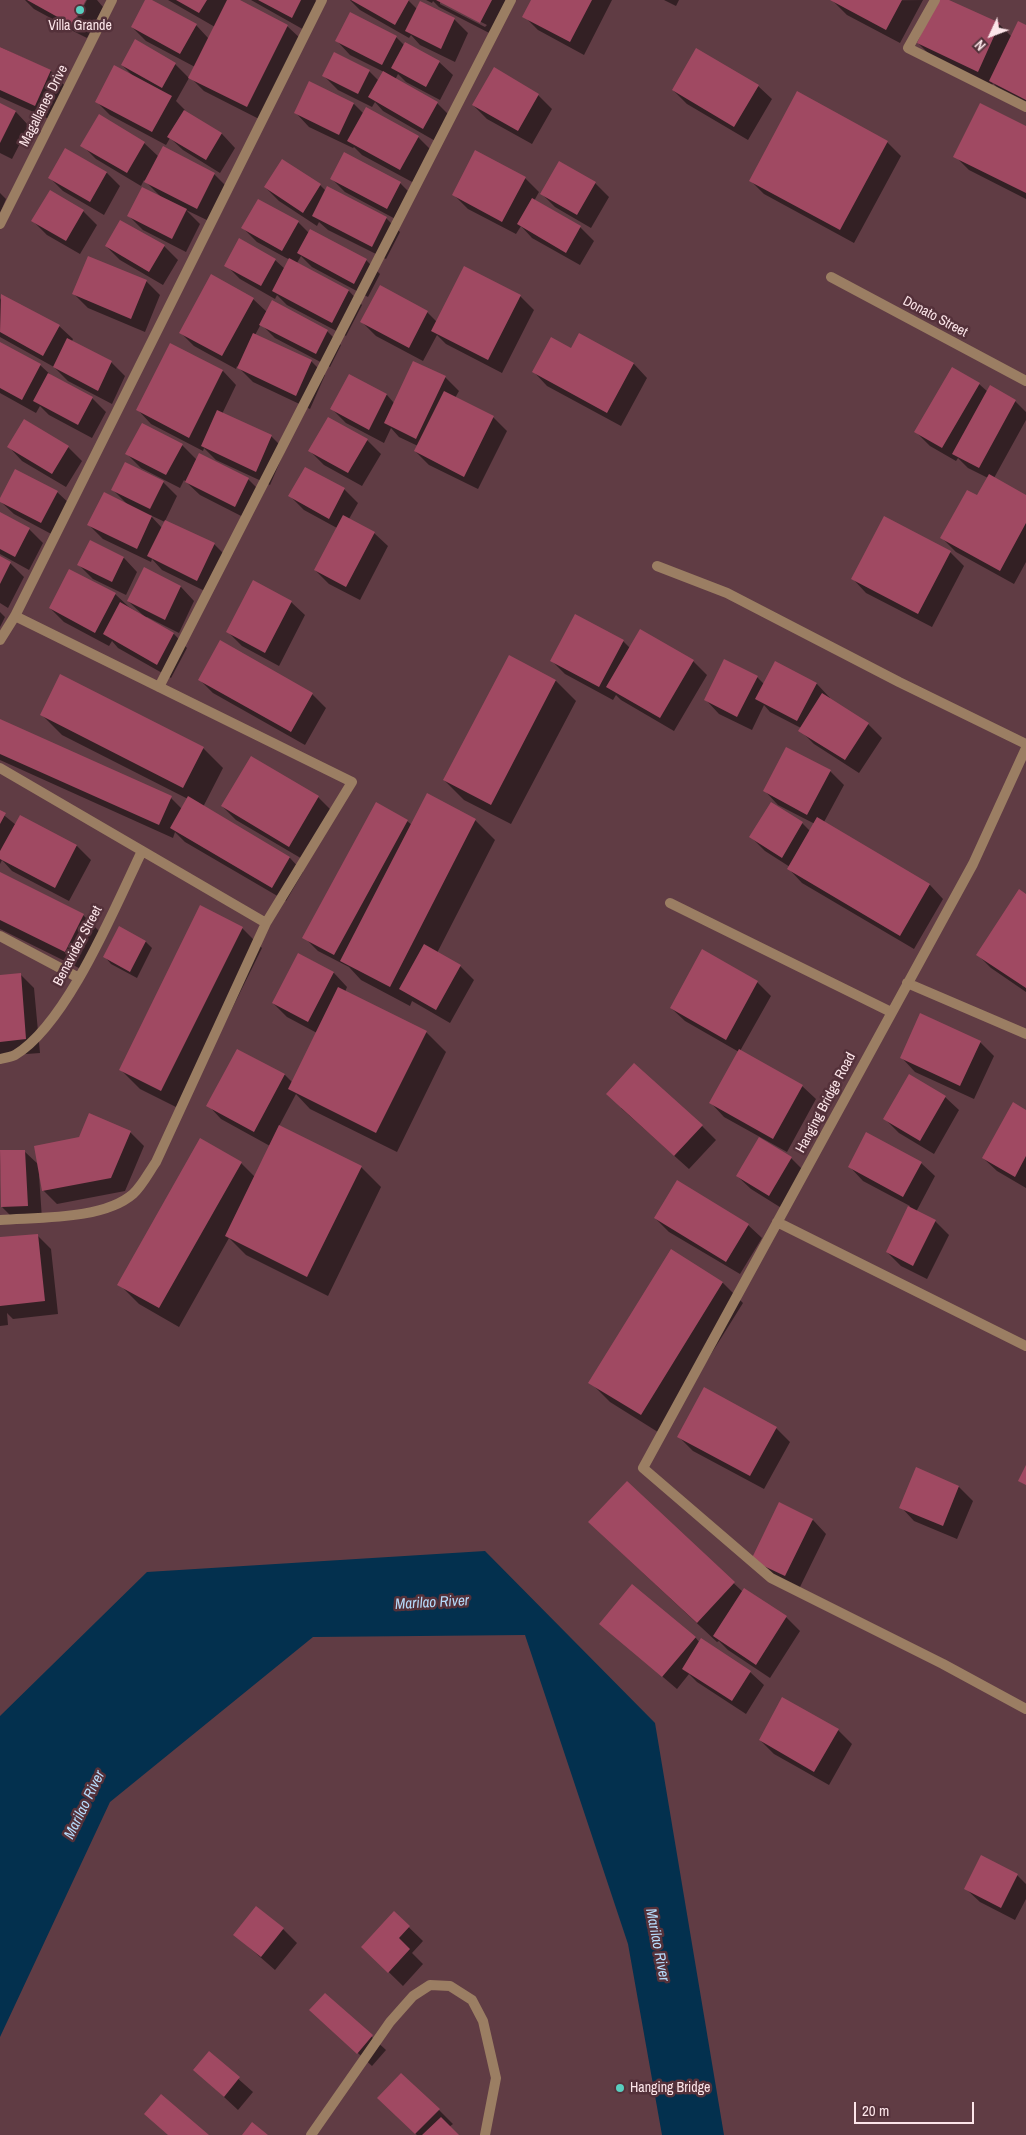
<!DOCTYPE html>
<html>
<head>
<meta charset="utf-8">
<style>
	body { margin:0 }
	#map { position:relative; width:1026px; height:2135px; overflow:hidden; background:#603c44; font-family:"Archivo Narrow",sans-serif }
	canvas { display:block }
	.north { position:absolute; left:966px; top:10px; width:50px; height:50px; -webkit-text-stroke:4px #54313a; paint-order:stroke; rotate:227deg; font-size:14px; font-weight:700; line-height:20px; text-align:center; color:#fce5e9 }
	.north::after { content:''; display:block; margin:auto; width:18px; height:22px; background:#fce5e9; clip-path:polygon(50% 0,100% 100%,50% 72%,0 100%) }
	.scale { position:absolute; left:854px; top:2102px; width:120px; height:22px; box-sizing:border-box; border:2px solid #fce5e9; border-top:0; padding-left:6px; font-size:15px; line-height:18px; white-space:nowrap; color:#fce5e9; -webkit-text-stroke:4px #54313a; paint-order:stroke }
</style>
</head>
<body>
<div id="map">
<canvas width="1026" height="2135"></canvas>
<div class="north">N</div>
<div class="scale">20 m</div>
</div>
<script>
const c = document.querySelector('canvas').getContext('2d');
c.lineJoin = 'round';
function fillPath(path, color) {
  c.fillStyle = color;
  c.fill(path, 'evenodd');
}
function stroke(path, color, width, dash) {
  c.strokeStyle = color;
  c.lineWidth = width;
  c.lineCap = dash ? 'butt' : 'round';
  c.setLineDash(dash || []);
  c.stroke(path);
}
function label(font, color, halo, rows, align = 'center') {
  c.font = font + ' "Archivo Narrow",sans-serif';
  c.lineWidth = 5;
  c.setLineDash([]);
  c.textBaseline = 'middle';
  c.strokeStyle = halo;
  c.fillStyle = color;
  for (const [text, x, y, turn = 0] of rows) {
    c.save();
    c.translate(x, y);
    c.rotate((+turn || 0) * Math.PI / 180);
    c.textAlign = isNaN(turn) ? turn : align;
    if (halo) c.strokeText(text, 0, 0);
    c.fillText(text, 0, 0);
    c.restore();
  }
}
const water = new Path2D(`
	M485,1551L655,1723L724,2135H662L628,1944L525,1635L313,1637L110,1802L0,2037V1716L147,1572Z`);
const shadow = new Path2D(`
	M25,0H84L69,28L34,9Z
	M87,0H97L103,7L87,38L71,30Z
	M147,0L196,25L209,39L215,27L168,0H238L287,26L301,39L261,120L204,91L190,77L195,67L146,41L132,27Z
	M251,0H315L320,4L306,31Z
	M350,0H408L417,9L420,3L454,19L468,33L455,62L420,45L411,35L409,38L360,10Z
	M426,0H513L495,36L439,7L433,1L432,3ZM440,1L487,25L485,27L440,4Z
	M532,0H612L584,55L538,30L524,16Z
	M664,0H679L676,6Z
	M923,0L900,43L847,15L833,1Z
	M946,0L999,24L1012,37L1026,26V109L1010,101L993,83L992,85L932,57L918,43Z
	M396,37L404,45L439,62L453,75L440,100L406,82L398,74L395,80L437,103L451,117L437,142L383,111L375,102L372,107L338,90L324,76L369,71L379,81L384,72L350,55L337,41Z
	M135,41L175,64L189,78L176,101L185,110L184,112L222,134L235,148L220,173L183,150L170,138L166,145L110,115L97,102L133,76L122,65Z
	M0,47L51,71L64,85L49,119L0,97Z
	M758,86L772,99L748,140L687,104L673,90Z
	M538,95L552,109L532,144L487,119L473,105Z
	M0,104L16,112L29,126L12,159L0,153Z
	M354,104L364,114L418,137L432,151L414,183L362,155L354,147L353,148L309,127L296,113Z
	M1026,128V199L969,170L955,156Z
	M887,142L901,156L854,243L764,194L750,180Z
	M144,143L159,157L163,148L214,174L228,188L211,222L186,210L200,224L186,252L143,230L129,216L162,198L144,180L141,186L96,159L82,145Z
	M107,173L120,186L104,215L63,191L49,177Z
	M331,178L400,183L414,197L401,222L345,192Z
	M525,178L539,192L534,201L580,227L594,241L580,265L532,238L521,226L516,234L468,209L454,195Z
	M595,183L609,197L591,228L555,207L541,193Z
	M320,185L326,191L386,218L400,232L386,259L328,230L319,222L317,226L279,201L265,187Z
	M0,193L6,199L0,213Z
	M258,200L298,222L309,233L366,260L380,274L368,297L312,267L301,256L297,263L349,291L362,305L346,336L287,305L277,295L275,299L240,279L226,265L275,260L285,269L290,260L257,242L243,228Z
	M83,211L97,225L80,254L47,235L33,221Z
	M106,246H164L178,260L163,285L120,260Z
	M146,281L160,295L145,332L88,308L74,294Z
	M2,296L59,326L73,339L72,341L111,362L125,376L112,404L68,381L54,367L0,337V300Z
	M520,296L534,310L502,373L446,344L437,335L423,361L376,336L362,322L427,312L437,322Z
	M253,299L267,312L327,331L341,345L330,367L275,338L261,324L255,335L311,361L325,375L310,409L253,382L237,366L236,369L194,346L180,332Z
	M580,335L634,364L647,378L621,426L547,386L534,372L572,350Z
	M0,343L40,365L53,377L92,398L106,412L92,438L49,415L40,406L36,413L0,393Z
	M223,371L236,385L222,414L271,436L285,450L270,485L216,460L204,448L203,451L151,424L138,410Z
	M349,375L387,395L394,403L445,377L459,391L455,398L493,417L507,431L478,489L429,465L415,451L418,446L399,437L391,428L384,443L346,423L332,409Z
	M979,384L988,392L1015,401L1026,412V420L994,478L1026,496V562L1014,584L956,552L942,538L977,497L988,478L968,468L958,458L956,461L930,446L916,432Z
	M25,420L68,447L82,461L66,487L22,461L9,447Z
	M367,440L381,454L362,486L324,465L310,451Z
	M182,445L197,460L248,479L262,493L249,520L200,495L184,480L180,488L141,468L127,454Z
	M126,464L163,482L177,496L165,521L214,544L228,558L211,594L162,570L152,559L151,562L103,539L89,525L129,506L113,490ZM150,515L165,522L162,528Z
	M344,489L358,503L349,519L374,533L388,546L360,600L329,584L315,570L337,528L304,510L290,496Z
	M57,492L71,505L55,536L14,514L0,501Z
	M0,513L29,529L43,543L29,570L0,554Z
	M90,542L124,558L137,572L126,595L93,579L79,565Z
	M950,552L964,566L932,627L866,593L853,579Z
	M0,558L10,563L24,577L8,608L0,603Z
	M144,569L181,587L194,601L179,633L147,617L146,619L174,634L187,648L171,678L118,648L112,641L109,646L64,622L50,608L115,594L129,607L145,617L128,601Z
	M291,602L305,615L279,666L242,646L228,632Z
	M0,612L5,617L0,627Z
	M623,641L630,648L693,661L707,675L674,731L621,700L616,695L613,700L565,674L551,660Z
	M509,657L556,681L576,701L511,824L464,800L444,780Z
	M775,662L817,684L830,698V699L868,724L882,738L859,773L814,744L800,730L801,728L770,712L764,705L752,730L719,714L706,700L757,677L764,684Z
	M199,679L312,694L326,708L305,745L213,693Z
	M42,715L203,748L223,768L203,807L290,858L303,872L286,901L185,842L175,832L173,838L0,760V720L171,798L182,809L188,799L62,735Z
	M252,757L318,797L332,811L304,860L236,820L222,806Z
	M830,771L844,785L824,822L930,885L943,899L914,949L802,883L789,869L790,867L765,851L751,837L771,804L802,823L810,831L815,824L778,805L765,791Z
	M0,812L16,825L20,816L77,846L91,860L69,901L12,871L2,860L0,864Z
	M475,820L495,840L437,953L460,966L474,980L450,1023L412,1001L410,1006L361,980L349,967L318,951L304,937L407,821L412,825Z
	M0,873L83,915L103,935L85,971L0,929Z
	M1026,895V992L991,968L977,954Z
	M120,928L146,942L152,948L137,978L111,964L105,957Z
	M242,928L262,948L182,1110L140,1089L120,1069Z
	M299,954L334,973L347,987L345,992L426,1032L446,1052L397,1152L310,1109L296,1094L279,1126L361,1167L381,1187L328,1296L246,1255L229,1238L179,1327L139,1304L119,1284L241,1163L255,1177L270,1146L221,1119L208,1105L238,1050L285,1075L293,1083L317,1033L287,1017L273,1003Z
	M20,974L34,988L40,1053L0,1056V976Z
	M757,982L771,996L740,1051L802,1086L816,1099L787,1152L724,1117L711,1103L739,1052L685,1021L671,1008Z
	M980,1042L994,1056L974,1099L915,1072L902,1058Z
	M945,1097L959,1110L934,1154L899,1133L885,1119Z
	M621,1108L702,1126L716,1140L689,1169Z
	M1026,1111V1188L997,1171L983,1158Z
	M90,1115L130,1132L144,1146L125,1191L57,1204L43,1190L41,1175H39L42,1219L16,1221L2,1207L0,1151H24L39,1165L79,1138Z
	M759,1139L791,1158L805,1172L783,1209L751,1189L737,1176Z
	M921,1163L935,1176L916,1212L935,1221L949,1235L927,1279L901,1266L887,1252L910,1206L863,1181L850,1167Z
	M655,1218L748,1225L762,1238L740,1274L669,1232Z
	M37,1235L51,1249L58,1314L13,1319L7,1313L8,1325L0,1326V1238Z
	M671,1251L723,1283L743,1303L661,1434L610,1402L590,1382Z
	M776,1428L790,1442L764,1489L693,1451L679,1437Z
	M917,1469L959,1487L973,1501L957,1539L914,1521L901,1507Z
	M627,1483L743,1592L745,1589L786,1617L800,1631L770,1678L728,1650L719,1641L717,1642L610,1542Z
	M813,1520L826,1534L799,1589L766,1573L752,1559Z
	M601,1624L695,1637L700,1643L750,1672L764,1685L746,1714L697,1682L689,1674L677,1689Z
	M838,1730L852,1744L829,1785L774,1754L760,1740Z
	M1017,1875L1026,1884V1899L1015,1920L980,1902L966,1889Z
	M394,1913L423,1941L412,1953L423,1964L403,1986L363,1947Z
	M283,1929L297,1943L275,1970L235,1935Z
	M325,1994L386,2050L372,2066L311,2010Z
	M209,2053L253,2092L238,2110L195,2070Z
	M439,2110L453,2124L449,2127L457,2135H417L393,2112Z`);
const building = new Path2D(`
	M27,0H86L72,25Z
	M145,0H152L197,24L180,54L131,27Z
	M176,0H207L199,13Z
	M227,0H240L288,25L247,107L188,78Z
	M258,0H301L292,18Z
	M351,0H409L395,25Z
	M436,0H492L480,23Z
	M531,0H592L570,42L522,17Z
	M830,0H902L886,30Z
	M937,0H949L1000,23L978,72L917,43Z
	M420,1L455,18L441,49L405,31Z
	M350,12L397,36L382,65L335,41Z
	M1018,21L1026,25V100L989,81Z
	M135,39L176,63L162,88L121,65Z
	M405,42L440,61L426,87L391,68Z
	M0,47L51,70L35,106L0,90Z
	M696,48L759,85L734,127L672,90Z
	M334,52L370,70L358,94L322,76Z
	M114,65L172,96L152,132L95,102Z
	M494,67L539,94L518,131L472,105Z
	M383,71L438,102L423,129L368,97Z
	M309,81L354,103L339,135L294,113Z
	M797,91L888,141L840,230L749,181Z
	M0,103L16,111L0,143Z
	M980,103L1026,126V193L953,157Z
	M366,107L419,136L400,170L347,141Z
	M184,110L222,133L206,160L167,137Z
	M99,114L145,142L127,173L80,146Z
	M163,146L215,173L197,209L144,182Z
	M65,148L107,172L90,202L48,178Z
	M475,150L526,177L502,222L452,195Z
	M344,152L401,182L387,209L330,179Z
	M282,159L321,184L303,213L264,187Z
	M559,161L596,182L577,215L540,194Z
	M327,186L387,217L372,247L312,216Z
	M142,187L187,209L172,239L127,216Z
	M50,190L84,210L66,241L31,221Z
	M532,198L581,226L566,253L517,224Z
	M258,199L299,221L282,251L241,228Z
	M120,220L165,245L149,272L105,246Z
	M310,229L367,259L354,284L297,253Z
	M239,238L276,259L261,286L224,266Z
	M88,256L147,280L131,319L72,294Z
	M289,258L349,290L332,323L272,291Z
	M464,266L521,295L488,360L431,331Z
	M211,274L254,298L222,356L179,333Z
	M380,285L428,311L409,348L360,322Z
	M1,294L60,325L43,356L0,332Z
	M272,300L328,330L316,354L259,325Z
	M253,333L312,360L296,396L237,368Z
	M579,333L634,363L607,413L532,372L551,337L571,348Z
	M67,338L112,361L98,391L53,367Z
	M0,342L41,364L22,400L0,388Z
	M170,343L223,370L189,438L136,410Z
	M413,361L446,376L416,439L384,423Z
	M952,367L980,383L942,448L914,432Z
	M48,373L93,397L78,425L33,401Z
	M349,374L387,394L369,430L330,409Z
	M990,385L1016,400L979,468L952,454Z
	M444,391L494,416L464,477L414,451Z
	M217,410L272,435L256,472L201,446Z
	M328,417L368,439L348,473L308,451Z
	M24,419L69,446L52,474L7,447Z
	M142,423L183,444L166,475L125,454Z
	M199,453L249,478L235,507L185,482Z
	M125,462L164,481L150,509L111,490Z
	M305,467L345,488L329,519L288,496Z
	M15,469L58,491L41,523L0,502V498Z
	M989,474L1026,495V523L1000,571L940,538L967,490L977,495Z
	M104,492L152,516L137,549L87,525Z
	M0,512L30,528L15,557L0,549Z
	M343,515L375,532L346,587L314,570Z
	M884,516L951,551L918,614L851,579Z
	M165,520L215,543L197,581L147,556Z
	M90,540L124,557L112,582L77,565Z
	M0,556L11,562L0,584Z
	M144,567L181,586L165,620L127,601Z
	M69,569L116,593L95,633L49,608Z
	M253,580L292,601L265,653L226,632Z
	M120,602L174,633L157,665L103,634Z
	M575,614L624,640L599,687L550,661Z
	M640,629L694,660L660,718L606,687Z
	M220,640L313,693L291,732L198,680Z
	M509,655L556,680L491,805L443,780Z
	M724,659L758,676L737,717L704,700Z
	M775,661L817,683L797,721L755,699Z
	M60,674L204,747L183,788L40,715Z
	M822,693L869,723L845,760L798,731Z
	M0,719L172,796L159,825L0,754Z
	M786,747L831,770L807,815L763,791Z
	M251,756L319,796L289,847L221,806Z
	M427,793L476,819L390,987L340,961Z
	M188,796L290,857L272,888L170,828Z
	M376,802L408,820L334,955L302,938Z
	M771,802L803,822L782,858L749,837Z
	M0,810L6,813L0,824Z
	M20,815L77,845L55,888L0,859V851Z
	M817,817L930,884L900,936L787,869Z
	M0,872L84,914L65,952L0,920Z
	M1019,889L1026,894V988L976,955Z
	M200,905L243,927L161,1091L119,1070Z
	M119,926L146,941L130,972L103,957Z
	M424,944L461,965L436,1010L399,989Z
	M702,949L758,981L726,1040L670,1008Z
	M298,953L334,972L308,1022L272,1003Z
	M21,973L26,1039L0,1042V975Z
	M338,987L427,1031L376,1133L288,1089Z
	M920,1013L981,1041L960,1086L900,1058Z
	M237,1049L285,1074L254,1132L206,1106Z
	M739,1049L803,1085L773,1139L709,1103Z
	M634,1063L703,1125L674,1156L606,1094Z
	M909,1074L946,1096L920,1141L883,1119Z
	M1013,1102L1026,1110V1156L1015,1177L982,1158Z
	M89,1113L131,1131L111,1178L42,1191L34,1146L79,1137Z
	M279,1125L362,1166L307,1277L225,1236Z
	M866,1132L922,1162L903,1197L848,1167Z
	M759,1137L792,1157L769,1196L736,1176Z
	M200,1138L242,1162L159,1308L117,1285Z
	M0,1150H25L28,1206L1,1207Z
	M677,1180L749,1224L726,1262L654,1218Z
	M908,1206L936,1220L913,1266L886,1252Z
	M38,1234L45,1301L0,1306V1237Z
	M671,1249L723,1282L641,1415L588,1383Z
	M704,1387L777,1427L750,1476L677,1437Z
	M1026,1465V1485L1018,1481Z
	M916,1467L959,1486L943,1526L899,1508Z
	M627,1481L735,1582L697,1623L588,1522Z
	M779,1502L813,1519L785,1576L751,1560Z
	M632,1584L696,1637L662,1677L599,1624Z
	M744,1588L787,1616L756,1665L713,1636Z
	M701,1638L751,1671L732,1701L682,1669Z
	M782,1697L839,1729L814,1772L759,1740Z
	M981,1855L1018,1874L1001,1908L964,1889Z
	M256,1906L284,1928L261,1957L233,1935Z
	M394,1911L410,1926L399,1938L410,1949L388,1973L361,1947Z
	M325,1993L373,2035L357,2054L309,2010Z
	M209,2051L240,2077L224,2097L193,2070Z
	M401,2073L440,2109L415,2134L377,2098Z
	M161,2094L209,2135H168L144,2114Z
	M441,2117L459,2135H422Z
	M252,2122L268,2135H242Z`);
const minor = new Path2D(`
	M935,0L908,48L1026,107
	M0,224L112,0
	M831,277L1026,381
	M657,566L727,593L899,682L1026,744
	M0,640L15,616L322,0
	M159,687L511,0
	M1026,748L973,864L643,1468L771,1578L943,1664L1026,1709
	M0,768L266,923
	M670,903L891,1012
	M0,936L79,978
	M907,983L1026,1034
	M0,1059C5,1058 11,1057 15,1055C67,1024 115,907 142,851
	M0,1220C39,1217 103,1220 133,1194C142,1186 149,1172 156,1162L266,923L352,782L15,616
	M777,1222L1026,1346
	M311,2135L390,2022L413,1996L430,1985L450,1986L472,2000L483,2021L496,2078L485,2135`);
const markers = [
	[80,10,5,"#59cebf"],
	[620,2088,5,"#59cebf"]
];
const poiNames = [
	["Villa Grande",80,26],
	["Hanging Bridge",630,2088,"left"]
];
const streetNames = [
	["Magallanes Drive",44,106,-63],
	["Donato Street",935,317,28],
	["Benavidez Street",78,946,-62],
	["Hanging Bridge Road",826,1103,-62]
];
const waterNames = [
	["Marilao River",432,1603,-3],
	["Marilao River",85,1805,-64],
	["Marilao River",657,1945,79]
];
fillPath(water, '#03304e');
fillPath(shadow, '#0007');
fillPath(building, '#a04962');
stroke(minor, '#9b7e63', 10);
for (const [x, y, r, color] of markers) {
  const dot = new Path2D();
  dot.arc(x, y, r, 0, 2 * Math.PI);
  c.fillStyle = color;
  c.fill(dot);
  stroke(dot, '#54313a', 2);
}
label('14px', '#fce5e9', '#54313a', poiNames);
label('14px', '#fce5e9', '#54313a', streetNames);
label('italic 15px', '#b6dbfb', '#54313a', waterNames);
</script>
</body>
</html>
